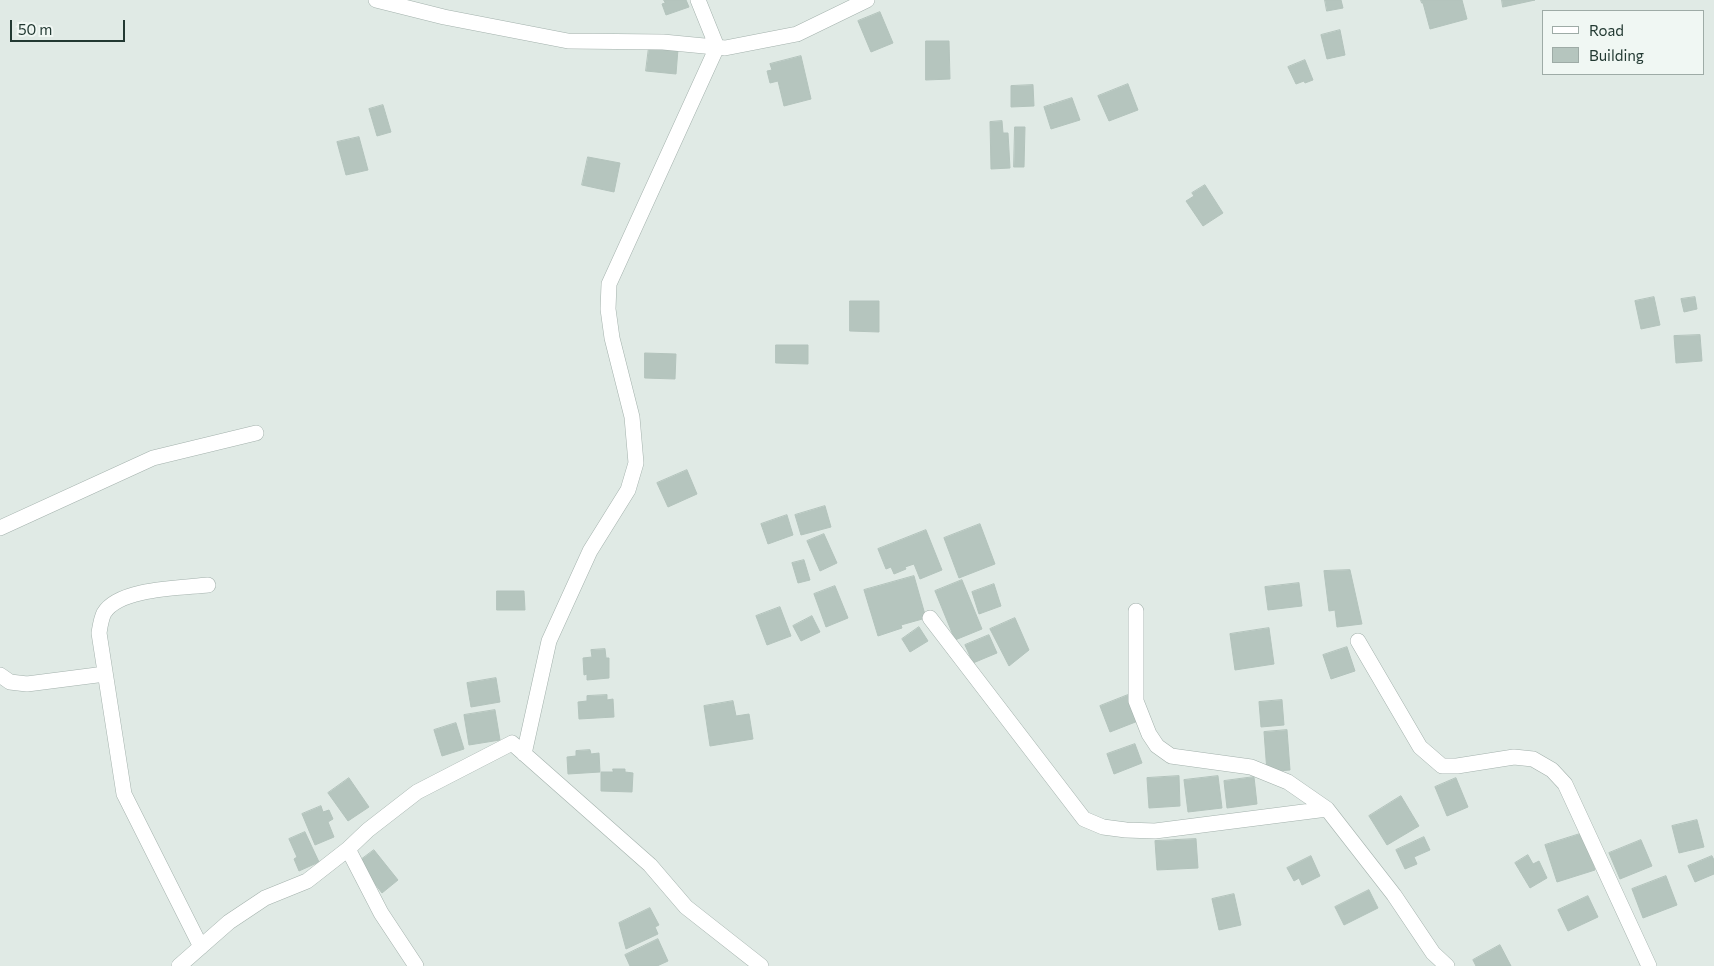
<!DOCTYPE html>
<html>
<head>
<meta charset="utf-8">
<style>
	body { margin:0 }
	#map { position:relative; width:1714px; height:966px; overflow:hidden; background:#e0eae5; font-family:Commissioner,sans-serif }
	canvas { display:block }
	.legend { position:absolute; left:1542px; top:10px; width:162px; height:65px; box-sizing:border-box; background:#f0f7f3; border:1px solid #9eaba6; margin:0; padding:6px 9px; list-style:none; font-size:15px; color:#223932 }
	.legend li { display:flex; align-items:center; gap:10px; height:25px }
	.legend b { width:25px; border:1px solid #9eaba6 }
	.scale { position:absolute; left:10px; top:20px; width:115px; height:22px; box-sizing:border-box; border:2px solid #223932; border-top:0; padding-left:6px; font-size:15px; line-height:18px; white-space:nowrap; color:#223932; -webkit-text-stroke:4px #f0f7f3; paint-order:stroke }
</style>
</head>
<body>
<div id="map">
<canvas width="1714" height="966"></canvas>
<ul class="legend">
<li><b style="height:6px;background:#fff"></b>Road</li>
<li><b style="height:14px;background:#b5c5be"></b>Building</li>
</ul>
<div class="scale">50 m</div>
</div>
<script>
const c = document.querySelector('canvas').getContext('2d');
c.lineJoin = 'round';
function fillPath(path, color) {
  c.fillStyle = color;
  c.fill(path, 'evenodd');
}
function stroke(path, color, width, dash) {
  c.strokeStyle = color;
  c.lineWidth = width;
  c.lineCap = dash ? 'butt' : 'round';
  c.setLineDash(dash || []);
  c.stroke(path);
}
const building = new Path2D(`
	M664,0H686L689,7L666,15L662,4L665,3Z
	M1325,0H1341L1343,8L1327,11Z
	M1421,0H1462L1467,19L1430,29L1423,3H1422Z
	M1502,0H1535L1503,7Z
	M880,12L893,43L871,52L858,21Z
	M1340,30L1345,55L1327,59L1321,35Z
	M926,41H949L950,79L926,80Z
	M649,47L678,49L676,74L646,71Z
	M801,56L811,99L784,106L778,81L770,83L767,71L772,70L770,64Z
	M1305,60L1313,80L1305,83L1304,81L1296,84L1288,67Z
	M1128,84L1138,110L1109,121L1098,96Z
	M1033,85L1034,106L1011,107V86Z
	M1072,98L1080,120L1051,129L1044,107Z
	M383,105L391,132L377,136L369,109Z
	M1002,121L1003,133H1008L1010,168L991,169L990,122Z
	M1015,127H1025L1024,167H1014Z
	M359,137L368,170L346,175L337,142Z
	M588,157L620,163L614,192L582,185Z
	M1205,185L1223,213L1203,226L1186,201L1194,196L1192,193Z
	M1654,297L1660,325L1641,329L1635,301Z
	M1695,297L1697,309L1684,312L1681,299Z
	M850,301H879V332L850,331Z
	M1700,335L1702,361L1676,363L1674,336Z
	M776,345H808V364L776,363Z
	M645,353L676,354L675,379L645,378Z
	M687,470L697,494L668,507L657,483Z
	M825,506L831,527L801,535L795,515Z
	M787,515L793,535L768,544L761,524Z
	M980,524L995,564L959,578L944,538Z
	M926,530L942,570L920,579L914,564L905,567L906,569L894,574L891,567L886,569L878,549Z
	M824,534L837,563L820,571L807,541Z
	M804,560L810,580L798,583L792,563Z
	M1350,570L1362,624L1337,627L1335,610L1329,611L1324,571Z
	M914,576L926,618L901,625L902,628L878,636L864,590Z
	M962,580L982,629L955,640L935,591Z
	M1299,583L1302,606L1268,610L1265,587Z
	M994,584L1001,606L979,614L972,592Z
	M835,586L848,618L826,627L814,594Z
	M497,591H524L525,610H497Z
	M780,607L791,636L767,645L756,616Z
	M812,616L820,632L801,641L793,626Z
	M1015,618L1029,650L1009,666L990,629Z
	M919,627L928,641L910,652L902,639Z
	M1269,628L1274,664L1235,670L1230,634Z
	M989,635L997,653L973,663L965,645Z
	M1347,647L1355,671L1331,679L1323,655Z
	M605,649L606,658H609V678L587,680V674L584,675L583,658L592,657L591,650Z
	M496,678L500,702L471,707L467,683Z
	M607,695V700L613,699L614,717L579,719L578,702L587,701V696Z
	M1128,695L1138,721L1110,732L1100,706Z
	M1282,700L1284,725L1261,727L1259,702Z
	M733,701L736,716L749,714L753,739L710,746L704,706Z
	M495,710L500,740L469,745L464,715Z
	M456,723L464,749L442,756L434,730Z
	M1287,730L1290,770L1267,772L1264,732Z
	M1135,744L1142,763L1114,774L1107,754Z
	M590,750L591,754L599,753L600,772L568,774L567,757L576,756V751Z
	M613,769H625V772L633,773L632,792L601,791V772H613Z
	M1179,776L1180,806L1149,808L1147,778Z
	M1218,776L1222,808L1188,812L1184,780Z
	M1254,777L1257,804L1227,808L1224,781Z
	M349,778L369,807L348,821L328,793Z
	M1456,778L1468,807L1447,816L1435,787Z
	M1401,796L1419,826L1387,845L1369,816Z
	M321,806L323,812L329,810L333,819L328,822L334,837L315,845L302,814Z
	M1697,820L1704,847L1679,853L1672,826Z
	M305,832L319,862L299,871L294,859L297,857L289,839Z
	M1583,833L1595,870L1557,882L1545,845Z
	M1424,837L1430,850L1414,857L1417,864L1405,869L1396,850Z
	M1196,839L1198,868L1157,870L1155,841Z
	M1641,840L1652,866L1620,879L1609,853Z
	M374,850L398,880L382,893L358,862Z
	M1528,855L1533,864L1539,861L1547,878L1530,888L1515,863Z
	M1311,856L1320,876L1302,885L1299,878L1294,881L1287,868Z
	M1712,856L1714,860V874L1695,882L1688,866Z
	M1666,876L1677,905L1643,918L1632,889Z
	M1369,890L1378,908L1344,925L1335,907Z
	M1234,894L1241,925L1219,930L1212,899Z
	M1588,896L1598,917L1568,931L1558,910Z
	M650,908L659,925L655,927L658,934L626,949L619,923Z
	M658,939L668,961L657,966H630L625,955Z
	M1500,945L1511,966H1476L1473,960Z`);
const minor = new Path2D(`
	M376,0L444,17L568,41L663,42L725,48L797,34L867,0
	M0,528L153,458L256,433
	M1136,611V701L1149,734L1157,746L1171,756L1251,767L1288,782L1327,809L1394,895L1433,953L1447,966
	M930,618L1084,819L1103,827L1126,830L1155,831L1327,809
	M1358,641L1420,747L1442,766H1457L1514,757L1533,759L1552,770L1565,784L1649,966
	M0,675L10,682L27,684L105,674
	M524,754L549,641L590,551L628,490L636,463L632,417L612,338L608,309L609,284L717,47L698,0
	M348,849L381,913L416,966
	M201,947L124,794L99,633C100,627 101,619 104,613C119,588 181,588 208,585
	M179,966L229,922L265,898L307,881L348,849L368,830L417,792L512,743L650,865L686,907L761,966`);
fillPath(building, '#b5c5be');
stroke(building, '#b3c3bc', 1);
stroke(minor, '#a3b1ac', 16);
stroke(minor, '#fff', 15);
</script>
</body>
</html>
